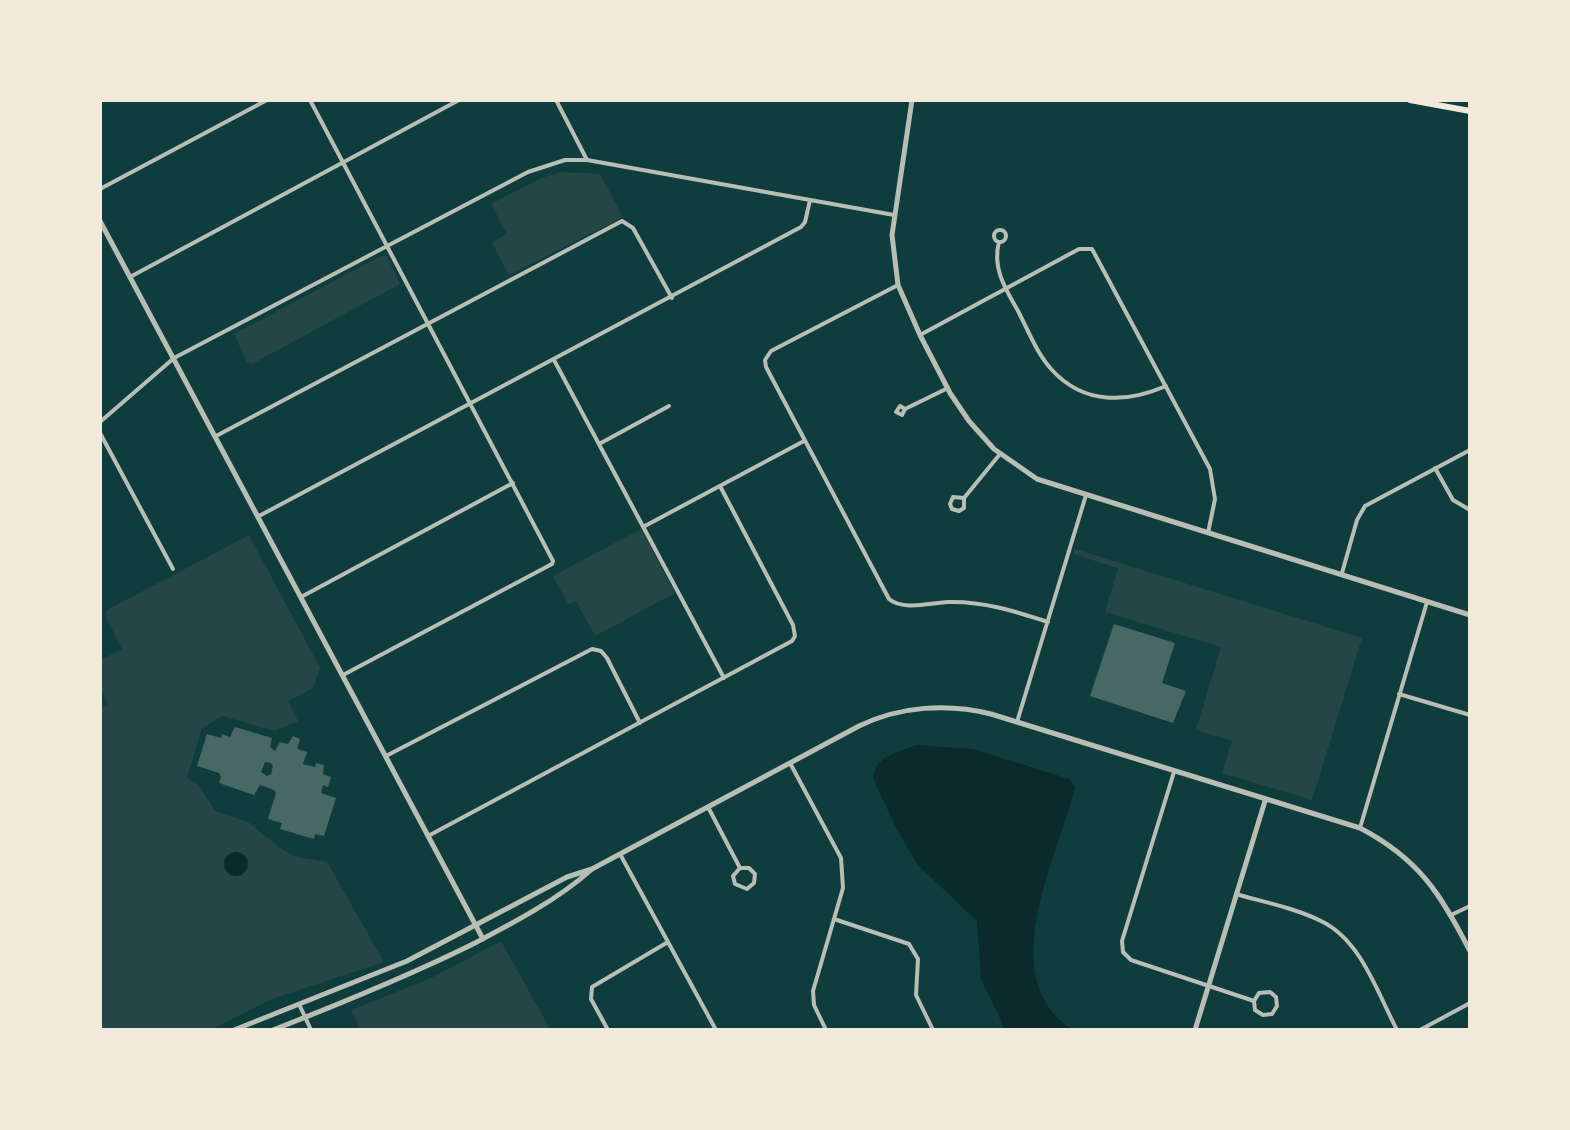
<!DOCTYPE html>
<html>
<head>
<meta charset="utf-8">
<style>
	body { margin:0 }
	#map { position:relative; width:1570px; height:1130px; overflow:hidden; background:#0f3d3e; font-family:Montserrat,sans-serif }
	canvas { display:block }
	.frame { position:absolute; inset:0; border:102px solid #f1e9da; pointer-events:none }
</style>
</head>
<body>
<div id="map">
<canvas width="1570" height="1130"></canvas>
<div class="frame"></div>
</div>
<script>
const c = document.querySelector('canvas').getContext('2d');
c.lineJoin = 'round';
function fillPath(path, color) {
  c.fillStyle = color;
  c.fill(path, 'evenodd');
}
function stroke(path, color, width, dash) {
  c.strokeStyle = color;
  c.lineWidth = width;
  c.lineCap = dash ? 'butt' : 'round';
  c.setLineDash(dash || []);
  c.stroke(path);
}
const green = new Path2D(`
	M562,172L600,174L623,217L509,275L492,242L507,234L491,204L541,178Z
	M381,256H387L400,284L252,364L247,362L234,334Z
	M641,529L675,593L595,636L576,601L568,604L553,576Z
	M249,535L320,668L313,688L288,701L298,721L275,731L222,716L202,728L187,778L198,784L215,811L248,822L283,850L297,857L327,862L384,962L269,1000L213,1029H101L100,709L108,705L101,689V660L122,649L105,615L107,610Z
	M1075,549L1362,638L1312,800L1222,773L1232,741L1196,730L1221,647L1105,612L1118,568L1073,554Z
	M501,941L550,1029H360L351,1010L429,979Z`);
const water = new Path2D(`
	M917,745L973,749L1069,779L1075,787C1058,858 993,975 1071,1029H1005L981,979L977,921L918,865L897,830L873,778C876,755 898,752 917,745Z
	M224 864a12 12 0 1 1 24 0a12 12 0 1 1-24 0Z`);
const building = new Path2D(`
	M1114,624L1175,643L1162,683L1186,691L1173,723L1090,696Z
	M235,727L272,738L270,747L275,751L280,742L288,744L293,736L300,739L297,749L307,752L303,764L315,767L316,763L324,765L323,774L331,777L328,787L323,785L321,793L336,798L324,836L315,834L314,839L280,829L282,823L268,819L276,793L274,790L260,785L254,795L219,783L221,777L219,773L197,766L207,734L221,738L222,734L230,737ZM265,762L271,763L273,766L271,774L267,776L261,772Z`);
const minor = new Path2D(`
	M310,100L553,561L552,564L343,675
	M556,100L587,160
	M100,189L267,100
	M994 236a6 6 0 1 1 12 0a6 6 0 1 1-12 0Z
	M999,242C992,268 1005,288 1018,311C1028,330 1037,354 1052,370C1084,405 1127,403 1166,386
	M130,277L459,100
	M898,285L771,351L765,360L766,367L889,599C903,611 930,603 948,602C983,601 1014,611 1048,622
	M920,335L1079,249H1092L1210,469L1215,499L1208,533
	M554,360L724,678
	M905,409L902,415L896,412L900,406L905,409L948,388
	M100,422L174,358L528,172L565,160H587L894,215
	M100,433L173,569
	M216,436L622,221L633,228L672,298
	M599,444L669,406
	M1435,468L1453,500L1470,510
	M964,498L953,497L950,504L952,509L959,511L964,508V498L1000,454
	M259,516L801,227L805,222L810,200
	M643,527L804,441
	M1342,573L1357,520L1365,506L1470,450
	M301,597L513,483
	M100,634V642
	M1399,694L1470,715
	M1017,722L1086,495
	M386,756L592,649L601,651L607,658L640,723
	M790,763L841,858L843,888L813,991L814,1005L826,1030
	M1174,772L1122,941L1123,952L1131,960L1254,1001L1259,993L1270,992L1276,997L1277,1006L1272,1014L1263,1015L1255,1010L1254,1001
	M708,807L740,868H749L755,874L754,883L747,889L735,884L733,876L740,868
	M1360,828L1427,602
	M428,836L792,641L795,636L793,625L720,486
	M620,854L716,1030
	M1236,894C1263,902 1295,908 1321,921C1361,940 1377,992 1397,1030
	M1451,915L1470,906
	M834,919L909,944L918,959L916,995L933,1030
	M299,1004L311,1030
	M608,1030L591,999L592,987L668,942
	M1420,1030L1470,1003`);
const tertiary = new Path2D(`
	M912,100L892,235L898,285L920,335L950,393L969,421L994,449L1037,479L1470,615
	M100,221L483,939
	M234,1030L407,961L567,877L592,869L859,726C900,706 948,703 991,714L1360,828C1419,859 1440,893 1470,951
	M273,1030C342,1003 409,976 475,943C515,922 557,900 591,870
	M1195,1030L1265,801`);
const primary = new Path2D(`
	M1410,100L1470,111`);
fillPath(green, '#244646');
fillPath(water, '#0a2a2b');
fillPath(building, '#486865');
stroke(minor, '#b8beb3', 4);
stroke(tertiary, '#b8beb3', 5);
stroke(primary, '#f1e9da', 6);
</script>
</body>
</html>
